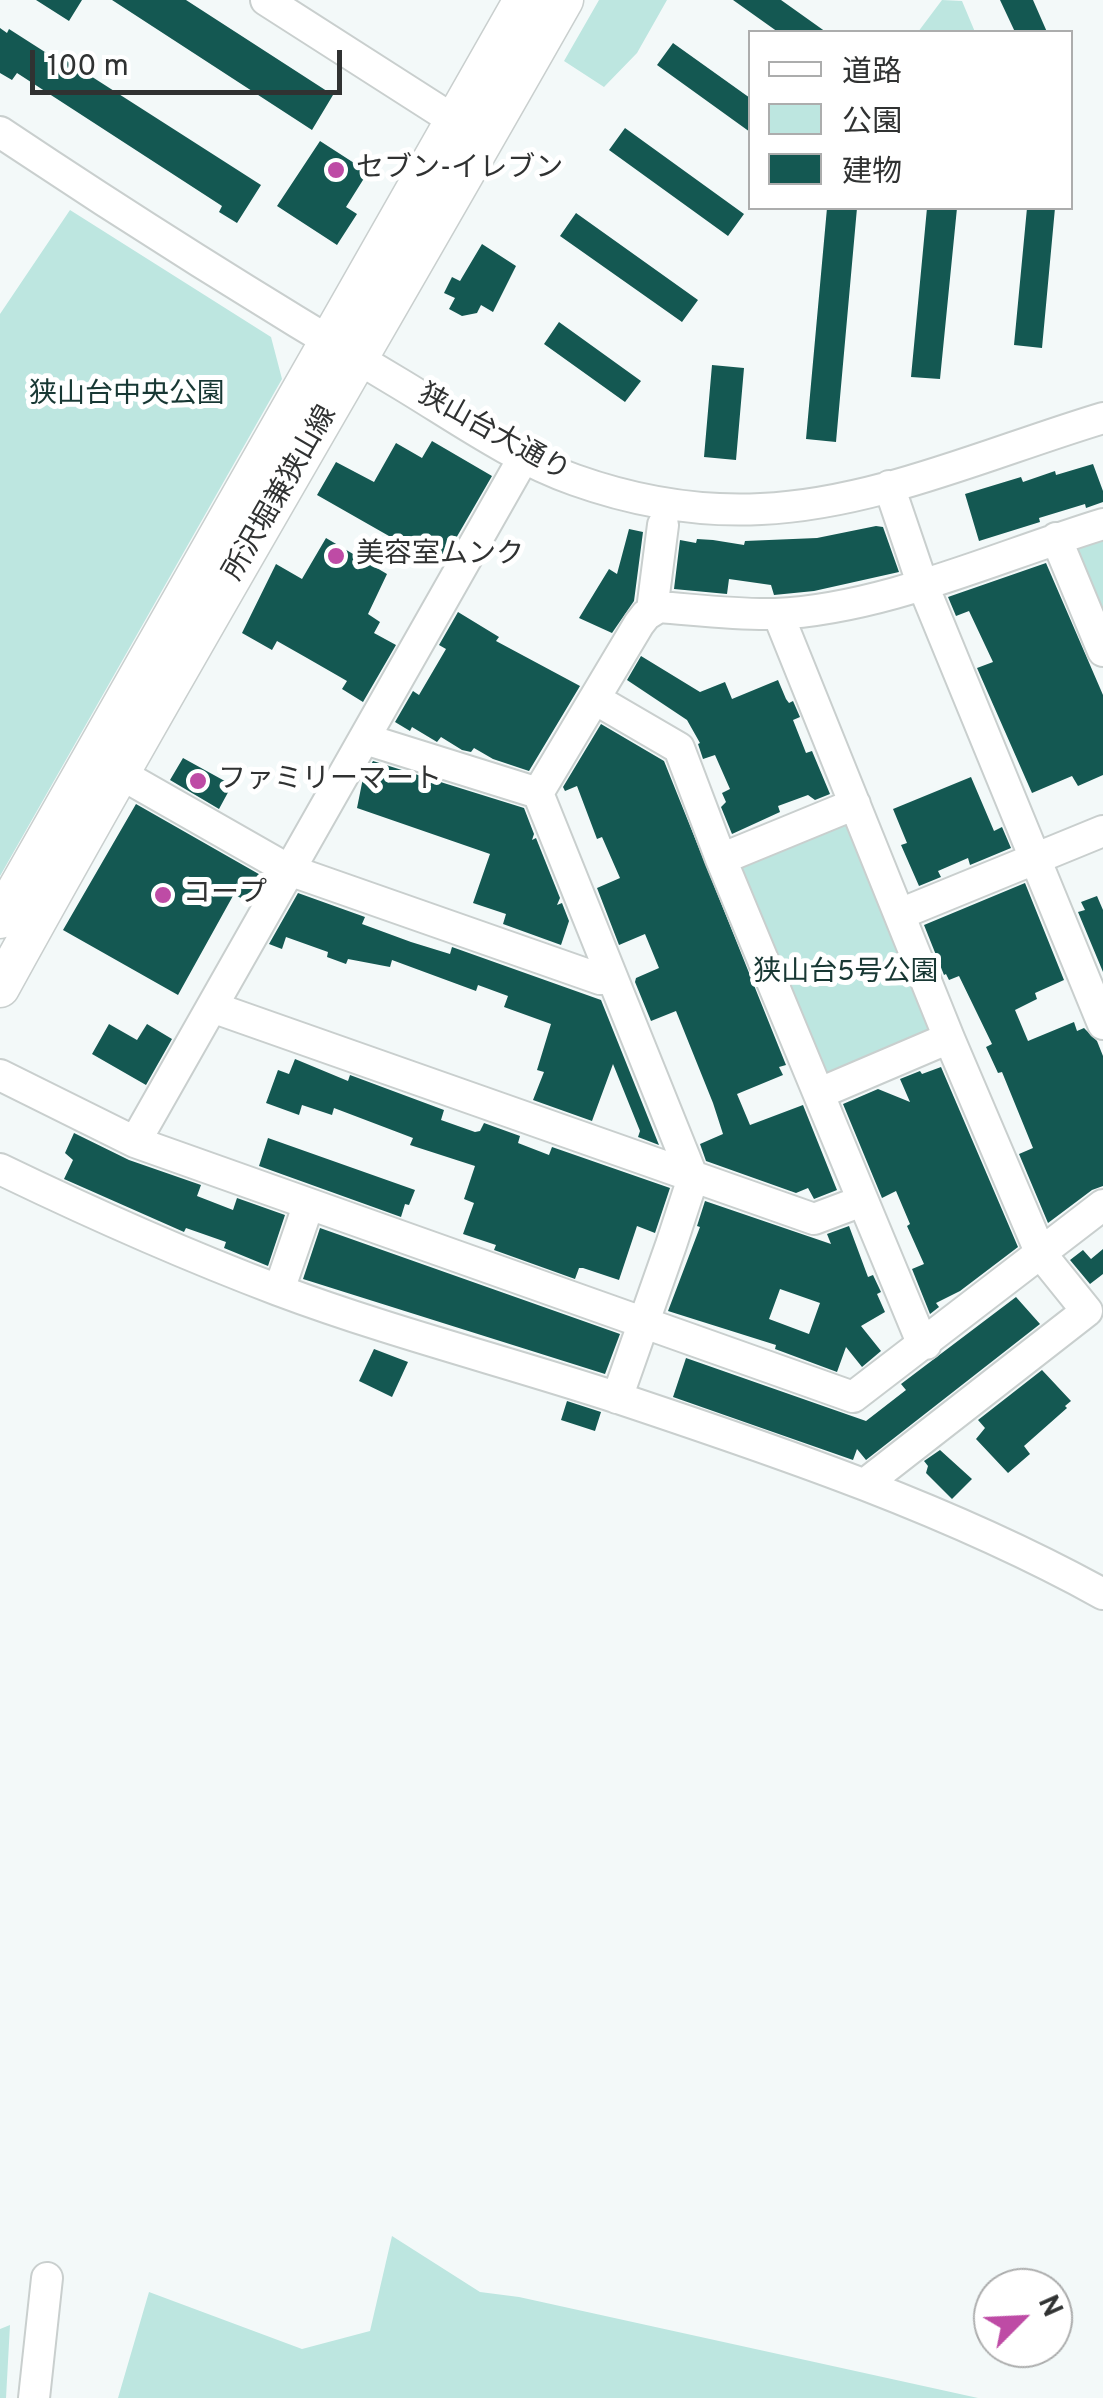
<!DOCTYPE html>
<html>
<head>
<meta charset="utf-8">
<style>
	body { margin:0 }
	#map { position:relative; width:1103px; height:2398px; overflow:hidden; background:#f3f9f9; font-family:Overpass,"Noto Sans JP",sans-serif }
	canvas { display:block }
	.legend { position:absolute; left:748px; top:30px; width:325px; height:180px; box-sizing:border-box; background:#fff; border:2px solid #acadad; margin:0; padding:12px 18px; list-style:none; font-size:30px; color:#303232 }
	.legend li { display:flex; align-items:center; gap:20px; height:50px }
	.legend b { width:50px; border:2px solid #acadad }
	.north { position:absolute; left:973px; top:2268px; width:100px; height:100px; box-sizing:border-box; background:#fff; border:2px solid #acadad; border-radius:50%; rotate:66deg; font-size:28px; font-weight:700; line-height:40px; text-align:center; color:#303232 }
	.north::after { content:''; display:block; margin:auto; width:35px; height:45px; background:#be4ba5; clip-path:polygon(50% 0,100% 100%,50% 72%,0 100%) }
	.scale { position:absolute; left:30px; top:50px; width:312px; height:45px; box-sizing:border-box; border:5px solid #303232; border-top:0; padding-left:12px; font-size:30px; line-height:35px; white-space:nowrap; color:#303232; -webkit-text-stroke:8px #fff; paint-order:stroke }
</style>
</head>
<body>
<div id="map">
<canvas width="1103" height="2398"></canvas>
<ul class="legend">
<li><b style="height:12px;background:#fff"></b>道路</li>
<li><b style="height:28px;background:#bde6e0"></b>公園</li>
<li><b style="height:28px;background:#145852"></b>建物</li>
</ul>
<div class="north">N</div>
<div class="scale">100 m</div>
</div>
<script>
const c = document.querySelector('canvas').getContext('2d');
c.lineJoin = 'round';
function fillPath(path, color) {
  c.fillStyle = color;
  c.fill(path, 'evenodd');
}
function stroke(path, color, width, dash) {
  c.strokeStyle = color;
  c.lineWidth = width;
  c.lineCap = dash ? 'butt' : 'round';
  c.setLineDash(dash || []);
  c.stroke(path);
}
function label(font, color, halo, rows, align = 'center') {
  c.font = font + ' Overpass,"Noto Sans JP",sans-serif';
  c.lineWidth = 10;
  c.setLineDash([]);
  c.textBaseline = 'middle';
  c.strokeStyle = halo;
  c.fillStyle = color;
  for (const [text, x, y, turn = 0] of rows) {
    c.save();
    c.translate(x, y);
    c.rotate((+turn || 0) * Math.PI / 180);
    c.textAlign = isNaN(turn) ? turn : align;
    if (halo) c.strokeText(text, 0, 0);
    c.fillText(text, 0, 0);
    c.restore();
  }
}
const green = new Path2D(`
	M599,0H667L637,53L604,87L564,61Z
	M942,0L962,1L975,32H918Z
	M70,210L271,337L282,379L0,876V314Z
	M1103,534V627L1074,544Z
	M851,821L937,1027L832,1079L817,1068L738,874L742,859Z
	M392,2236L480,2292L519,2297L978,2398H118L149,2292L302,2349L370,2331Z
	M10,2325L6,2398H0V2329Z`);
const building = new Path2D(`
	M36,0H82L69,21Z
	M112,0H186L333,95L312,130Z
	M733,0H781L826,32H778Z
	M1000,0H1033L1047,32H1015Z
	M0,28L7,33L9,29L59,61L61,57L261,185L237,223L219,212L222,206L17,73L12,80L0,73Z
	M673,43L750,98V132L657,65Z
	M625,128L744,214L728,236L609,150Z
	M320,141L368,172L346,207L357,214L337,245L277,206Z
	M827,208H857L836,442L806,439Z
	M927,208H957L940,379L911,377Z
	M1027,208H1055L1042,348L1014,345Z
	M576,213L698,300L682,322L560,236Z
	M482,244L516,266L493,312L481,305L477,313L462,316L449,309L455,298L444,293L452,277L460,281Z
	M559,322L641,381L625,402L544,344Z
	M712,365L744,368L736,460L704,457Z
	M432,441L492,476L444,559L405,541L403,544L317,495L336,462L374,482L396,443L422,458Z
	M1093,464L1103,491V502L1086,508L1085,504L1039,518L1040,522L979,541L965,494L1021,477L1023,482L1055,471L1056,475Z
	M876,526L883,527L899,572L814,591L774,595L771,585L729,579L727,594L674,589L680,540L696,543L697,539L713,540L744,545L745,541L817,538Z
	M629,529L643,532L634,601L612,633L579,618L609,569L617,574Z
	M326,538L387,574L368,614L380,622L374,633L396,645L363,702L342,689L347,681L307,658L277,641L272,650L242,633L276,564L302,579Z
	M1046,563L1103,695V775L1078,786L1072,776L1032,793L977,668L993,662L969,611L956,616L948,597Z
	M458,612L499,637L496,641L580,686L529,771L493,759L474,748L471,752L462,750L441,737L437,742L412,727L410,731L395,722L413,691L419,695L446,649L439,645Z
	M641,656L700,692L725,682L732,699L778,680L786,699L789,703L793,701L800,717L793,720L806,753L812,751L830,794L815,800L808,795L778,806L780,812L732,834L721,807L726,802L722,793L730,789L715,755L703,759L698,744L700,743L687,720L627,680Z
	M601,724L664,761L786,1065L779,1067L783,1075L737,1094L750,1125L803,1105L837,1190L814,1199L808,1188L796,1193L706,1161L700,1144L723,1134L713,1103L676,1011L651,1021L635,982L636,978L659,968L645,934L619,945L597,888L620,878L602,837L597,839L577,786L565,791L563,787Z
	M183,758L232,785L219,809L170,780Z
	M373,761L524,808L534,834L532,840L536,838L560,898L557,905L562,903L569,921L561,945L503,924L506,914L473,903L490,854L357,808L363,778Z
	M971,777L994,831L1002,827L1011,848L970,865L968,858L938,871L941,877L919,886L901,845L907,843L893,809Z
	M136,804L264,877L249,903L234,894L178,995L63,930Z
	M1025,883L1064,980L1035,993L1037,999L1015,1010L1028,1041L1074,1022L1077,1031L1084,1028L1097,1041L1103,1056V1186L1092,1190L1048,1223L1019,1154L1033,1148L1002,1072L998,1073L986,1047L992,1044L959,976L949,980L946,974L944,975L924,925Z
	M298,893L365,917L362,924L411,942L450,954L452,947L601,1000L659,1145L638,1137L640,1131L613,1064L592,1121L533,1100L544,1072L537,1070L551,1024L504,1007L508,996L478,985L476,991L392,960L390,967L348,959L346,964L327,957L328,952L286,937L282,949L269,944Z
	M1097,896L1103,910V972L1078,912L1085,910L1081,902Z
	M109,1024L137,1040L147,1024L172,1039L146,1085L92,1054Z
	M295,1059L348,1081L350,1075L444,1110L441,1120L475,1132L480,1131L484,1123L520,1136L518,1143L549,1155L552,1147L670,1188L655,1233L637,1226L619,1280L583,1268H579L575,1279L494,1250L496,1245L463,1234L474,1203L464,1199L475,1166L410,1145L413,1138L334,1108L332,1115L302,1105L299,1115L266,1103L278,1070L289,1074Z
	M941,1067L1018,1247L960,1291L936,1303L939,1307L930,1314L912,1269L924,1264L907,1226L910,1224L896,1191L882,1198L843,1104L878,1089L910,1102L900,1079L920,1071L922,1074Z
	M74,1133L129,1160L201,1185L197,1196L233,1210L237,1198L285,1215L268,1266L224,1248L226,1242L186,1228L184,1232L64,1179L73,1160L65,1153Z
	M268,1138L415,1190L409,1205L405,1204L401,1217L259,1166Z
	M705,1201L831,1244L827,1234L849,1226L868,1277L873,1275L881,1292L877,1294L885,1312L861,1326L881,1351L862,1367L846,1347L837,1372L775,1349L776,1345L668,1311L700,1227L697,1226ZM780,1289L820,1303L809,1334L769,1319Z
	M320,1228L620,1334L605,1374L303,1279Z
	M1103,1249V1274L1090,1284L1070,1260L1083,1250L1091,1259Z
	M1016,1297L1040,1324L866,1460L857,1449L853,1460L673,1397L686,1358L866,1421L906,1390L901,1384Z
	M374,1349L408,1362L392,1397L359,1381Z
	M1042,1370L1071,1401L1065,1406L1067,1408L1024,1446L1030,1454L1008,1473L976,1439L985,1428L978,1420Z
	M567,1401L601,1412L595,1431L561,1420Z
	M940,1450L972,1479L952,1499L926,1473L928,1466L924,1461Z`);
const minor = new Path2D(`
	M266,0L455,121
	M0,132C130,219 262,302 397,382C454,416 512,458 575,480C634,501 699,512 761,509C876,504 993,451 1103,418
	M889,486L922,583L1103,1024
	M1056,538L1103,651
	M652,610L663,525
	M778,614L949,1038L1041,1254L1087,1311L865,1484
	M595,699L679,748L721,859L918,1333L926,1344
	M365,739L538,793
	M119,773L289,870L600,979L611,978
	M721,859L855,804
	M900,914L1103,831
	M212,1007L814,1219L862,1201
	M0,1075L135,1142L853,1397L1103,1205
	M820,1093L949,1038
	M135,1142L524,457
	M0,1169C91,1213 183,1254 278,1290C390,1332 505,1361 618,1398C783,1453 951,1510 1103,1594
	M279,1290L308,1206
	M617,1398L671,1245L691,1184V1173L538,793L639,624L646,615L659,607C698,610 736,615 775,614C885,609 998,556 1103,524
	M34,2398L47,2278`);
const major = new Path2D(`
	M0,919L523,0
	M0,988C183,656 377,330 564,0`);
const markers = [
	[336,170,10,"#be4ba5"],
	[336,556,10,"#be4ba5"],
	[198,781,10,"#be4ba5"],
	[163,895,10,"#be4ba5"]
];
const poiNames = [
	["セブン-イレブン",356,170],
	["美容室ムンク",356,556],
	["ファミリーマート",218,781],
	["コープ",183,895]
];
const parkNames = [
	["狭山台中央公園",127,396],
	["狭山台5号公園",846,974]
];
const streetNames = [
	["狭山台大通り",493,435,29],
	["所沢堀兼狭山線",282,494,-60]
];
fillPath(green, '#bde6e0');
fillPath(building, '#145852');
stroke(minor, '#c9cfce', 34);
stroke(major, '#c9cfce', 41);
stroke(minor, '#fff', 30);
stroke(major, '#fff', 38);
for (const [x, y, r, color] of markers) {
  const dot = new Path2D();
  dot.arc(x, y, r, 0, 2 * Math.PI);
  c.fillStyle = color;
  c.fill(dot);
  stroke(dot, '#fff', 4);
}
label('28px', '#303232', '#fff', poiNames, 'left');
label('28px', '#183834', '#fff', parkNames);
label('28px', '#303232', '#fff', streetNames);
</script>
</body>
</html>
